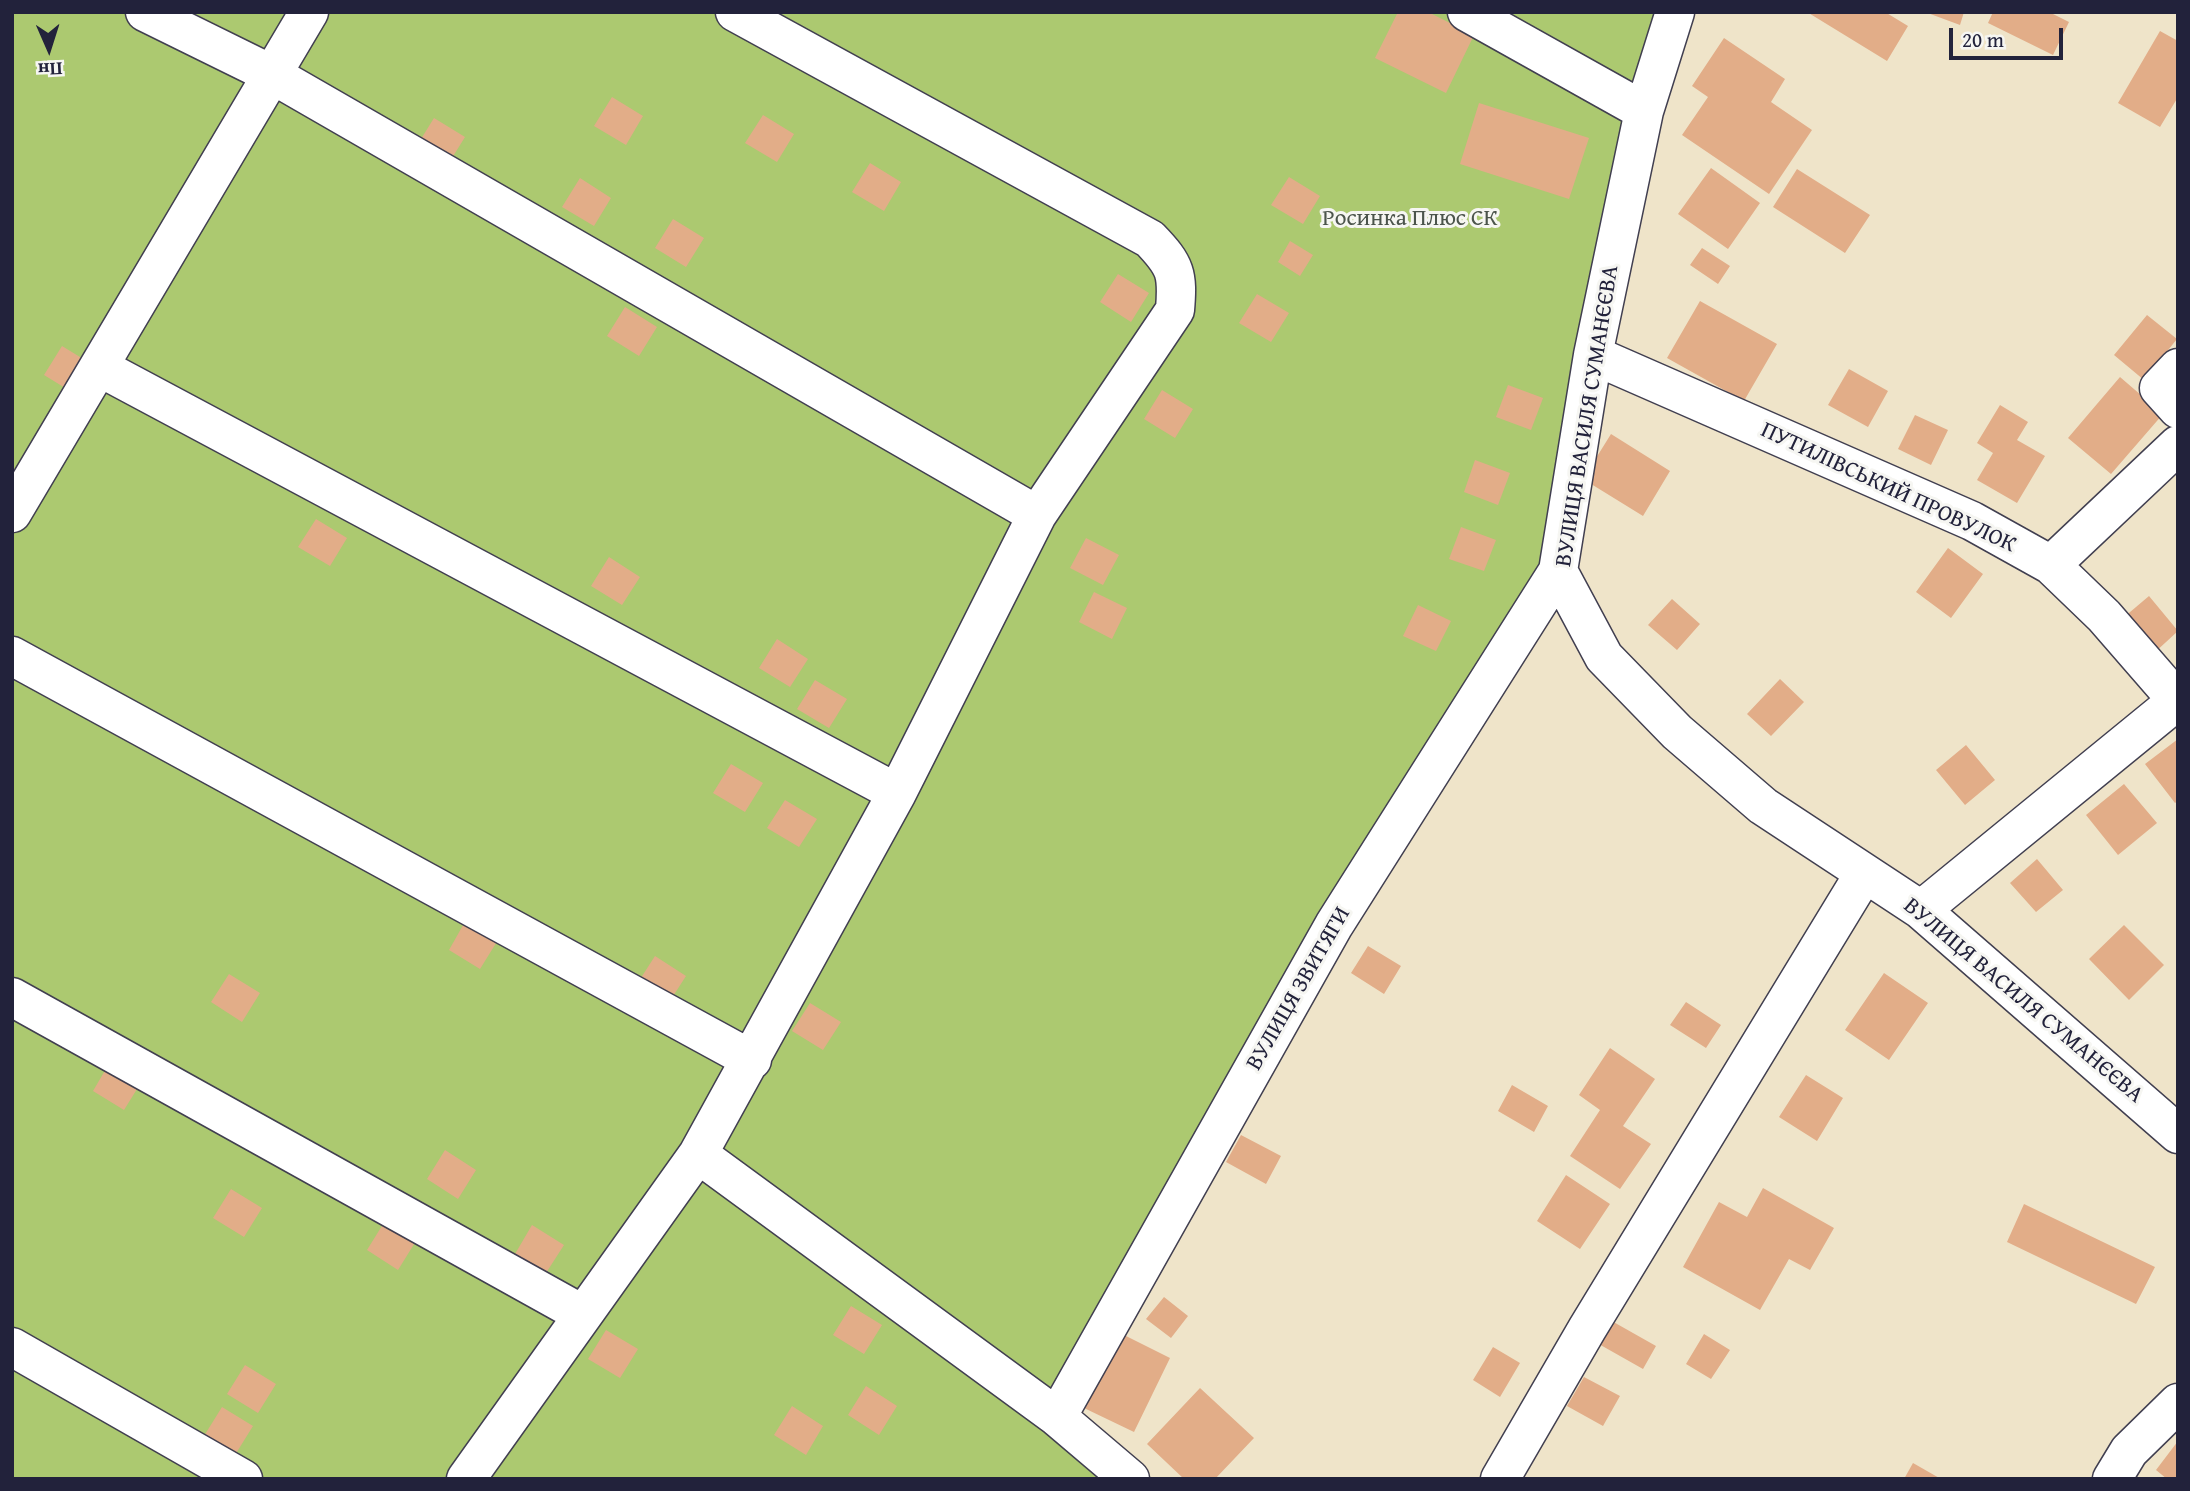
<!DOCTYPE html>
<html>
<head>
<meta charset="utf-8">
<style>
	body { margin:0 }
	#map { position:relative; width:2190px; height:1491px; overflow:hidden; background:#efe4c9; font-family:"Gentium Book Plus",serif }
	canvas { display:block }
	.frame { position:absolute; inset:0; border:14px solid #22223b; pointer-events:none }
	.north { position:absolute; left:14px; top:14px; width:70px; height:70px; -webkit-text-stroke:5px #f6f6f2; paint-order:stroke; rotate:177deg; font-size:19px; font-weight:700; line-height:28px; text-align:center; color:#22223b }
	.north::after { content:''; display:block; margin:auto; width:24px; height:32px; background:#22223b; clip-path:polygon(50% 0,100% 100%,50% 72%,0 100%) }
	.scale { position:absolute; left:1949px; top:28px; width:114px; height:32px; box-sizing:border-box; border:4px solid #22223b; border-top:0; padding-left:9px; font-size:21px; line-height:24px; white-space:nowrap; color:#22223b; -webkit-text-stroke:5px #f6f6f2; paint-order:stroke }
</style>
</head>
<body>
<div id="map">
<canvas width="2190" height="1491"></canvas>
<div class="frame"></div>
<div class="north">Пн</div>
<div class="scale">20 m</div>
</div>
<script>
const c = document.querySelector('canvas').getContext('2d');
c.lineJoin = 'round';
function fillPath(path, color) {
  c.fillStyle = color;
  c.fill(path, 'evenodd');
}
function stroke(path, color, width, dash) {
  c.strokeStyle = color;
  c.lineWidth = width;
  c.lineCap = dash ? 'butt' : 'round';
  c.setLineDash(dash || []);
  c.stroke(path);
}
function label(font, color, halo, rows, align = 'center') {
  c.font = font + ' "Gentium Book Plus",serif';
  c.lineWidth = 6;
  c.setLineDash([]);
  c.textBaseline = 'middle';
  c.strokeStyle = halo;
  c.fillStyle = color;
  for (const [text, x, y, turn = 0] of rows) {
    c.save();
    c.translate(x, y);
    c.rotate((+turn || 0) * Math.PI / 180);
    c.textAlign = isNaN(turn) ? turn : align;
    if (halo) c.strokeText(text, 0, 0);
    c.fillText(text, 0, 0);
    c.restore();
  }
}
const green = new Path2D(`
	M12,12H1675L1558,571L1057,1416L1130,1479H12Z`);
const building = new Path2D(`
	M1398,12H1428L1474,35L1446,93L1375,58Z
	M1807,12H1885L1908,26L1887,61Z
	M1925,12H1964L1960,25Z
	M1993,12H2049L2069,22L2053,55L1988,23Z
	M2160,31L2178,41V97L2160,127L2118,103Z
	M1724,38L1785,79L1771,102L1812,130L1769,194L1682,135L1708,97L1692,86Z
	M612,97L643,116L626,145L594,126Z
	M1479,103L1589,138L1569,199L1460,164Z
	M763,115L794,134L777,162L745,143Z
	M434,118L465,137L447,166L416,147Z
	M870,163L901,182L884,211L852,192Z
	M1711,168L1760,203L1728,249L1678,214Z
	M1797,169L1870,215L1845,253L1773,207Z
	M1289,177L1320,196L1303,224L1271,205Z
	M580,178L611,198L594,226L562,207Z
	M673,219L704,238L686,267L655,248Z
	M1290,241L1313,255L1300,276L1278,262Z
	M1702,248L1730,266L1718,284L1690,265Z
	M1118,274L1149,293L1131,322L1100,302Z
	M1257,294L1289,313L1271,342L1239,323Z
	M1700,301L1777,344L1744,401L1667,358Z
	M625,307L657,327L639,356L607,336Z
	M2147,315L2177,339L2144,380L2114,355Z
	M62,346L93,365L75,394L44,375Z
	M1849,369L1888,391L1868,427L1828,405Z
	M2120,377L2163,414L2111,474L2068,438Z
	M1508,385L1543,398L1531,430L1496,417Z
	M1162,390L1193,409L1175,438L1144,419Z
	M2000,405L2028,422L2017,440L2045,456L2017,503L1977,480L1993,453L1977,443Z
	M1915,415L1948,430L1931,465L1898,449Z
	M1611,434L1670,471L1643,516L1583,479Z
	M1475,460L1510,473L1498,505L1464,492Z
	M316,519L347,538L330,566L298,547Z
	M1461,527L1496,540L1484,571L1449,559Z
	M1086,538L1119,555L1103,585L1070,568Z
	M1948,548L1983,574L1951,618L1916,592Z
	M609,557L640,577L622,605L591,586Z
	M1094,592L1127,608L1112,639L1079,622Z
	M2149,596L2178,631L2153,654L2123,618Z
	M1672,599L1700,624L1677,650L1648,625Z
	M1418,605L1451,621L1436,651L1403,636Z
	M777,639L808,659L790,687L759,668Z
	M1780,679L1804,702L1771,736L1747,714Z
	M815,680L847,699L829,728L797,709Z
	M2178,739V801L2175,803L2145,764Z
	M1966,745L1995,780L1965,805L1936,770Z
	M731,764L763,783L745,812L713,793Z
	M2124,784L2157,823L2118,855L2086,815Z
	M785,800L817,819L799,847L767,828Z
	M2037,859L2063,890L2036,912L2010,883Z
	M466,920L498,940L480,969L449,950Z
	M2124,925L2164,965L2129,1000L2089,959Z
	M1368,946L1401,966L1384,994L1351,973Z
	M655,956L686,976L668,1004L637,984Z
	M1884,973L1928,1003L1889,1060L1845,1030Z
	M229,974L260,993L242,1022L211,1002Z
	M1686,1002L1721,1025L1706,1048L1670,1025Z
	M810,1003L841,1022L823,1050L792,1031Z
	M1610,1048L1655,1079L1623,1126L1651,1144L1620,1189L1570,1156L1600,1110L1579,1095Z
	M110,1062L142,1081L124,1110L93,1091Z
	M1806,1075L1843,1098L1817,1141L1779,1117Z
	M1512,1085L1548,1106L1534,1132L1498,1111Z
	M1241,1135L1281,1156L1266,1184L1226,1162Z
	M445,1150L476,1170L458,1199L427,1179Z
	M1566,1175L1610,1204L1580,1249L1537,1221Z
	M1763,1188L1834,1228L1810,1270L1789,1259L1760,1310L1683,1267L1719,1202L1747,1217Z
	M231,1189L262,1208L244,1237L213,1218Z
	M2024,1204L2155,1267L2136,1304L2007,1242Z
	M385,1221L416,1241L398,1270L367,1250Z
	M532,1225L564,1245L546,1273L515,1254Z
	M1164,1297L1188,1316L1171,1338L1146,1319Z
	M851,1306L882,1325L864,1354L833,1335Z
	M1610,1320L1656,1346L1643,1369L1597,1343Z
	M606,1330L638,1349L620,1378L588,1359Z
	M1120,1333L1170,1358L1134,1432L1084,1408Z
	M1704,1334L1730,1350L1711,1379L1686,1364Z
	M1493,1347L1520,1363L1500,1397L1473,1380Z
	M245,1365L276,1384L258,1413L227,1394Z
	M1584,1377L1620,1396L1603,1426L1567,1406Z
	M866,1386L897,1406L879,1435L848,1415Z
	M1200,1388L1254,1438L1215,1479H1184L1147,1444Z
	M792,1406L823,1426L806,1455L774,1435Z
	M222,1407L253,1426L235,1455L204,1436Z
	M2178,1441V1479H2167L2156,1470Z
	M1913,1463L1941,1479H1904Z`);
const minor = new Path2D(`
	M145,12L273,75L1037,515
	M1467,12L1644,111
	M1675,12L1644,111L1593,355L1558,571L1604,657L1677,732L1763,806L1921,910L2178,1134
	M1593,355L1972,521L2051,565L2104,616L2177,700
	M99,367L897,793
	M2178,368L2159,388L2178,409
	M12,513L309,12
	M2051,565L2178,445
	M12,656L752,1060
	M1921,910L2178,700
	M12,997L582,1314
	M698,1154L1057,1417L1130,1479
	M12,1347L243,1479
	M1057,1417L1334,925L1558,571
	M466,1479L698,1154L897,793L1037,515L1175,310C1178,274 1176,266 1150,239L735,12
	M1500,1479L1587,1329L1864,874
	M2112,1479L2129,1451L2178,1403`);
const parkNames = [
	["Росинка Плюс СК",1410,219]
];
const streetNames = [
	["ВУЛИЦЯ ВАСИЛЯ СУМАНЄЄВА",1588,416,-81],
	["ПУТИЛІВСЬКИЙ ПРОВУЛОК",1888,488,25],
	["ВУЛИЦЯ ЗВИТЯГИ",1299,989,-60],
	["ВУЛИЦЯ ВАСИЛЯ СУМАНЄЄВА",2023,1001,40]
];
fillPath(green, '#acc970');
fillPath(building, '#e2ad88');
stroke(minor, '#413f50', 41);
stroke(minor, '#fff', 38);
label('23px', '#4b544b', '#f6f6f2', parkNames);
label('23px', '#22223b', '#f6f6f2', streetNames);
</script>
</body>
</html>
